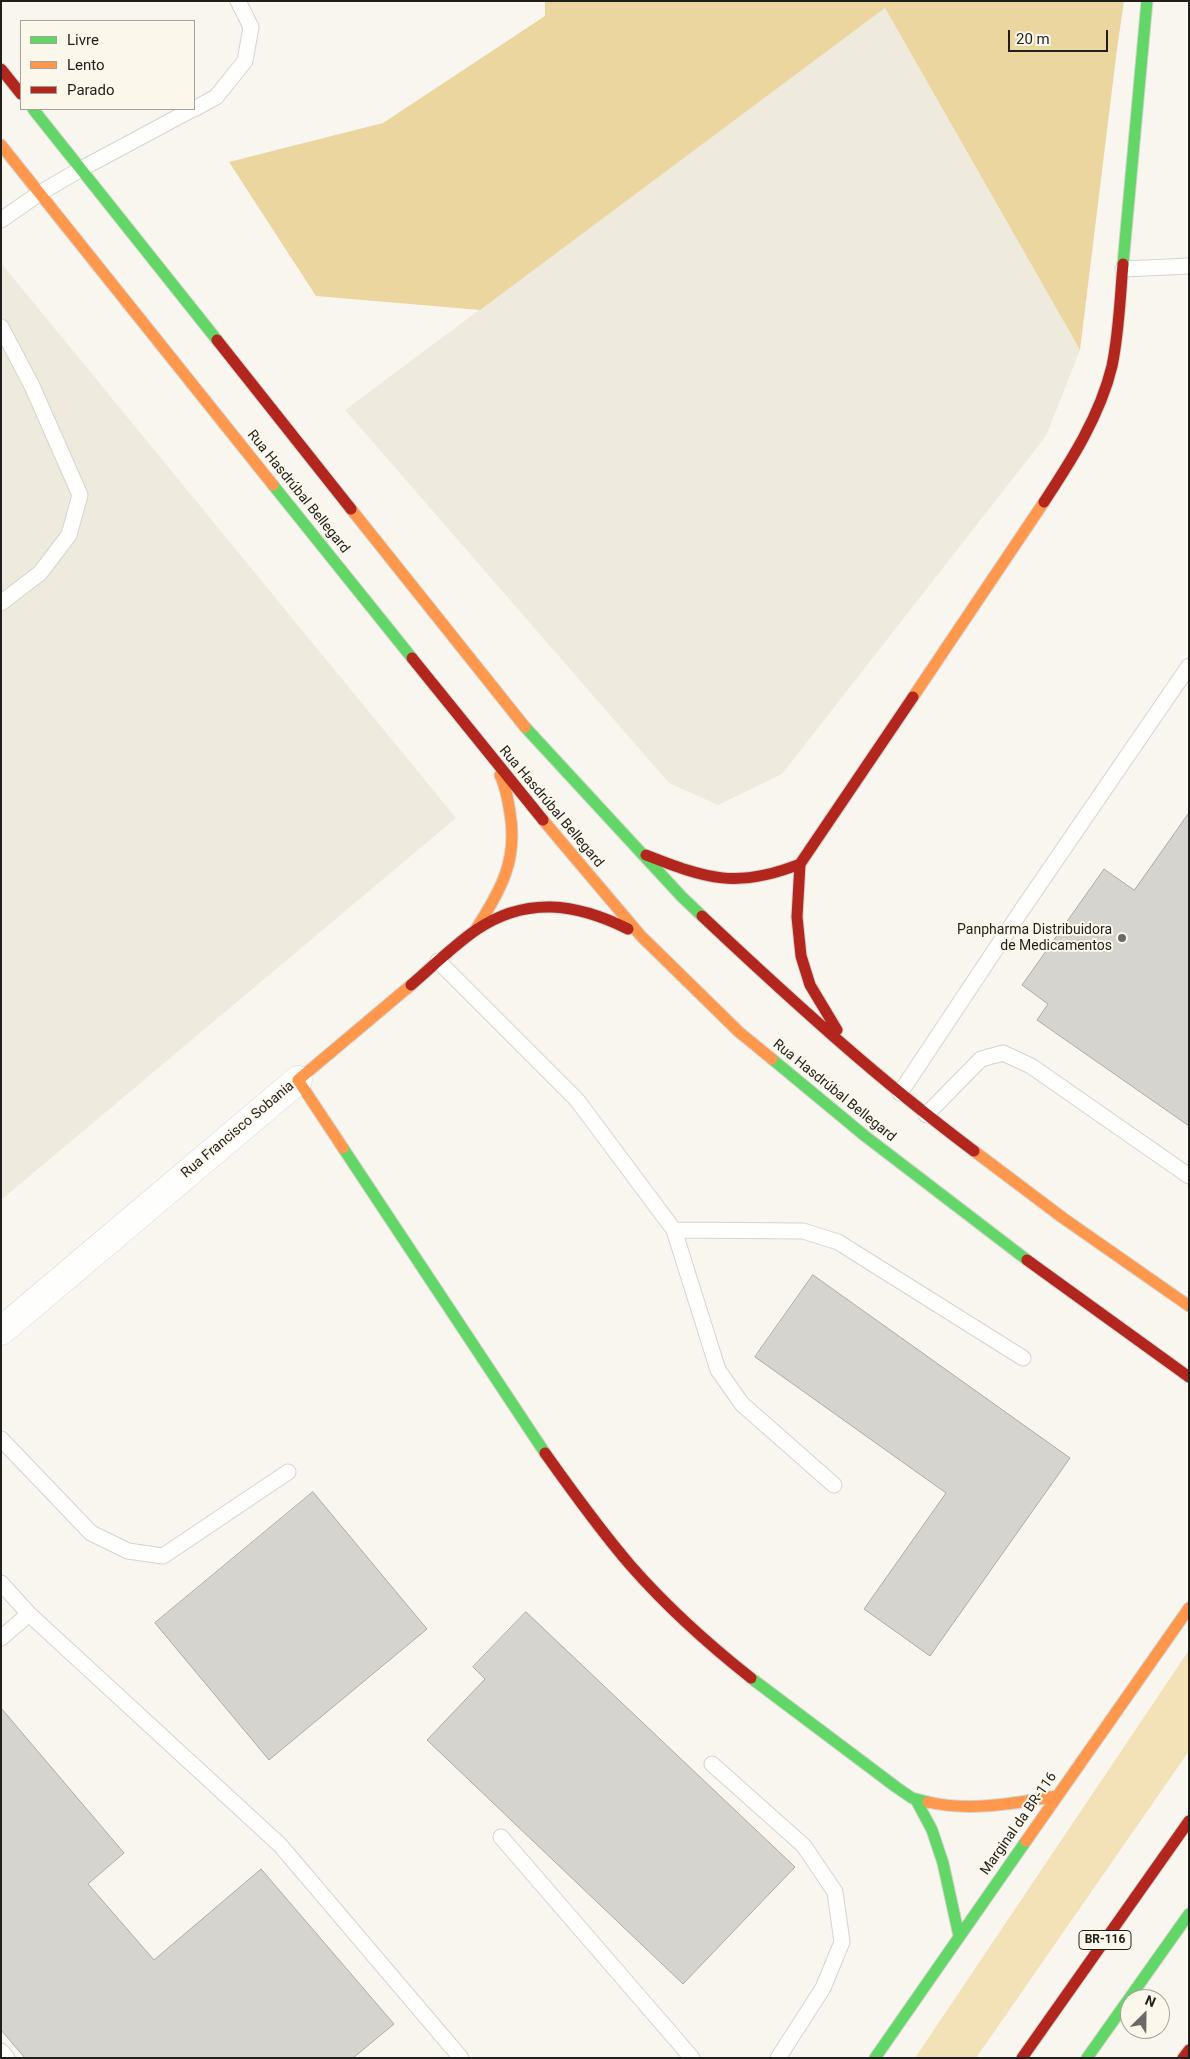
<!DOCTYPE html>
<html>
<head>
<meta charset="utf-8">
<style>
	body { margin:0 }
	#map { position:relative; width:1190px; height:2059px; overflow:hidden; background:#f8f6ef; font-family:Roboto,sans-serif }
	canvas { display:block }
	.frame { position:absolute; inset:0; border:2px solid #211f1b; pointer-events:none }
	.legend { position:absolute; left:20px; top:20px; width:175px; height:90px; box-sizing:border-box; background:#fcf7eb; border:1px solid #a4a198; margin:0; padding:6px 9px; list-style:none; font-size:15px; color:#211f1b }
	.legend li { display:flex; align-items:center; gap:10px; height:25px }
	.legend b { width:25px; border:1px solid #a4a198 }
	.north { position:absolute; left:1120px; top:1989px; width:50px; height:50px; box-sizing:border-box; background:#fcf7eb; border:1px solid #a4a198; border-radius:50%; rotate:23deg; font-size:14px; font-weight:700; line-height:20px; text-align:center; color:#211f1b }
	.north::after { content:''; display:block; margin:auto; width:18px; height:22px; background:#6c6a65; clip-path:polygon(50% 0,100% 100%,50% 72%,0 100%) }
	.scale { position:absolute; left:1008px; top:30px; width:100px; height:22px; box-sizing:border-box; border:2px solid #211f1b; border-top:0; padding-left:6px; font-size:15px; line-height:18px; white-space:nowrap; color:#211f1b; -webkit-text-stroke:4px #fcf7eb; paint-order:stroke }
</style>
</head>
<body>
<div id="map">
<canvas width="1190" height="2059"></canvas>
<div class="frame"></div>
<ul class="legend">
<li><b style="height:6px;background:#63d668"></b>Livre</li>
<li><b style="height:6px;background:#ff974d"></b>Lento</li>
<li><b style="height:6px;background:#b3261e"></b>Parado</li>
</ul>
<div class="north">N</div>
<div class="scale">20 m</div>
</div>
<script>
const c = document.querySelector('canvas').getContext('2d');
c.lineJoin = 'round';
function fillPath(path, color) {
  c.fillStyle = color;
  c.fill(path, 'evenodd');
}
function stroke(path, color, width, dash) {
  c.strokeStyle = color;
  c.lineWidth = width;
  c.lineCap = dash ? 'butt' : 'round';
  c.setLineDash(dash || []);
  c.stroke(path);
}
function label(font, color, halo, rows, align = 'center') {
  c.font = font + ' Roboto,sans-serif';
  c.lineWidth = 4;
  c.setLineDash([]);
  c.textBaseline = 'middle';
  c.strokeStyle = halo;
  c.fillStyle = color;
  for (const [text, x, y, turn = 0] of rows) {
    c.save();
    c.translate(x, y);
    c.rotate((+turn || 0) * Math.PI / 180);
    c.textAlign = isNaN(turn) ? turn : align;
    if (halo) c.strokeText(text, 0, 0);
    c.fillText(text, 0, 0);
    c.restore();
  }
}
const built = new Path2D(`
	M885,8L1080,350L1046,436L782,774L718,805L669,783L345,410Z
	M1,263L456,818L1,1200Z`);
const green = new Path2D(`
	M1189,1650V1751L976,2058H915Z`);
const forest = new Path2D(`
	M545,1H1124L1117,49L1080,350L885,8L480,310L316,296L229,162L383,123L545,16Z`);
const building = new Path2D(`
	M1189,813V1126L1037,1020L1048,1004L1022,985L1104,869L1134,890Z
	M813,1275L1070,1458L930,1656L864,1609L946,1493L755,1357Z
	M313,1492L427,1629L269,1760L155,1623Z
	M526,1612L795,1867L683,1984L427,1740L485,1679L473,1667Z
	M1,1708L124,1853L88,1884L154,1960L261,1869L394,2024L353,2058H25L1,2030Z`);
const lane = new Path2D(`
	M194,109L216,97L245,61L251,27L238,1
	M1,220L40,193L81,169L193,109
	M1123,269L1189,266
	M1,327L32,386L80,495L69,535L40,573L1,603
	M438,961L577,1100L674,1230L718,1370L742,1404L834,1485
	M900,1093L1019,914L1189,666
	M926,1115L981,1059L1003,1053L1031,1066L1189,1176
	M674,1230L803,1231L838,1242L1023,1358
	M1,1439L91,1533L128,1551L163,1556L288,1472
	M1,1583L29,1614L280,1845L461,2058
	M1,1638L29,1614
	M712,1764L804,1846L835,1892L842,1942L823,1988L778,2058
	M501,1837L692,2058
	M1,2051L7,2058`);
const street = new Path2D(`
	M1,1331L298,1080`);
const fast = new Path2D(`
	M33,109L217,340
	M1123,264L1147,1
	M273,485L412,658
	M525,727L682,897L702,916
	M772,1059L865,1136L1027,1260
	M343,1148L545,1453
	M751,1678L896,1787L912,1798L928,1802
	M916,1800L932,1830L943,1863L959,1936
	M875,2058L1026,1841
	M1087,2058L1189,1914`);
const slow = new Path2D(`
	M1,145L273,485
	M351,509L525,727
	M913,697L1044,502
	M543,820L641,936L739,1032L772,1059
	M476,929C501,890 518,860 510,813C508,800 506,787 500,775
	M343,1148L298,1080L411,985
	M974,1151L1063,1218L1189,1306
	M928,1802C971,1812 1015,1803 1057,1796
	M1026,1841L1189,1608`);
const jam = new Path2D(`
	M1,69L21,94
	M217,340L351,509
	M1044,502C1071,461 1100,416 1112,366C1119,333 1120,298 1123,264
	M412,658L543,820
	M646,855C707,879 737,889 800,864
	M702,916C789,998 878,1079 974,1151
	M411,985C432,967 453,946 476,930C526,896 576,903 628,929
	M837,1030L810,985L801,956L797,917L800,864L913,697
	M1027,1260L1189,1377
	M545,1453C572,1491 600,1530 631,1566C667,1607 708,1644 751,1678
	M1022,2058L1189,1821
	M1183,2058L1189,2050`);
const markers = [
	[1122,938,5,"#6c6a65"]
];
const shields = [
	[1105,1940,52]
];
const shieldNames = [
	["BR-116",1105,1940]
];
const streetNames = [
	["Rua Hasdrúbal Bellegard",298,492,51],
	["Rua Hasdrúbal Bellegard",551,807,50],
	["Rua Hasdrúbal Bellegard",834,1091,39],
	["Rua Francisco Sobania",238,1130,-40],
	["Marginal da BR-116",1019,1824,-55]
];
const poiNames = [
	["Panpharma Distribuidora",1112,930],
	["de Medicamentos",1112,946]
];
fillPath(built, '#eeeadd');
fillPath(green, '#f3e2b7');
fillPath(forest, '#ebd69f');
fillPath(building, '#d6d4cf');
stroke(building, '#adaba6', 1);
stroke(lane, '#d5d4ce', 17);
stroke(street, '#d5d4ce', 29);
stroke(fast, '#d5d4ce', 13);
stroke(slow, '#d5d4ce', 13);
stroke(jam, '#d5d4ce', 13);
stroke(lane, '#fefefd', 15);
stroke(street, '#fefefd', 28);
stroke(fast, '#63d668', 11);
stroke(slow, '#ff974d', 11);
stroke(jam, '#b3261e', 11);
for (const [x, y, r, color] of markers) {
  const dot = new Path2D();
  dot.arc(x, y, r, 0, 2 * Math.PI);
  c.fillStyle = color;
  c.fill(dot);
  stroke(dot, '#fcf7eb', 2);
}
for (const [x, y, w] of shields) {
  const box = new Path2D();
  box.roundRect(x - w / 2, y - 9.5, w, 19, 4);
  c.fillStyle = '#fcf7eb';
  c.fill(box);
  stroke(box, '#211f1b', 1);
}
label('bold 12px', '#211f1b', null, shieldNames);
label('14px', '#211f1b', '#fcf7eb', streetNames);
label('14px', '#211f1b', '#fcf7eb', poiNames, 'right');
</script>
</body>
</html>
